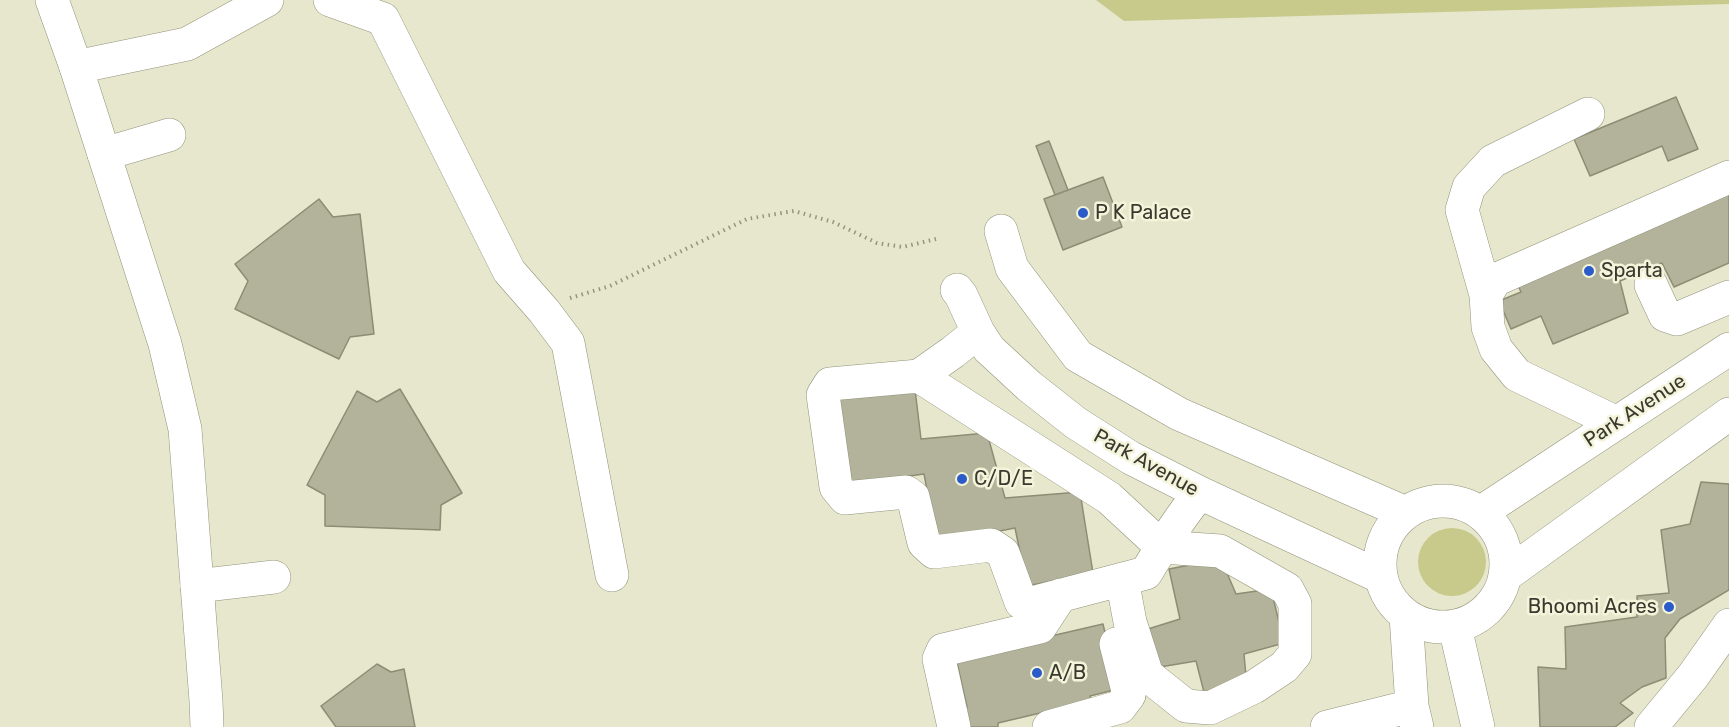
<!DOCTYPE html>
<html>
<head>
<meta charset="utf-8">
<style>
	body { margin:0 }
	canvas { display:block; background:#e6e7cc }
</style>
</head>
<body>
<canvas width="1729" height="727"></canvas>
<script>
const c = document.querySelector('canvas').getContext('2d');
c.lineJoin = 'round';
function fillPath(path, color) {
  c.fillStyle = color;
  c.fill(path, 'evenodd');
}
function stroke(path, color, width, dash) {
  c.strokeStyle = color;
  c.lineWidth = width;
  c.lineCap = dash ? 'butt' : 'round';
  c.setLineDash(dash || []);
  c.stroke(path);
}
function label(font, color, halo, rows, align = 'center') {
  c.font = font + ' Rubik,sans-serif';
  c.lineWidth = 5;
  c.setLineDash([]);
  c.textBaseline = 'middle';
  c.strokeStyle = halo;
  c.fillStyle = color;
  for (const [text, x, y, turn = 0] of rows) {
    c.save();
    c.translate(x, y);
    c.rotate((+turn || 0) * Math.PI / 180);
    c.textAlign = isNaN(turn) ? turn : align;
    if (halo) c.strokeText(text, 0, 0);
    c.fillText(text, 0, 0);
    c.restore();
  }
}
const green = new Path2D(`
	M1096,0H1729V4L1124,21Z
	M1418 562a34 34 0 1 1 68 0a34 34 0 1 1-68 0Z`);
const building = new Path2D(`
	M1676,97L1698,149L1668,161L1662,146L1590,176L1574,139Z
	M1049,141L1068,190L1055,195L1036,146Z
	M1103,177L1122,227L1063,250L1044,199Z
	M1729,191V263L1674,287L1662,263L1620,281L1628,313L1553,344L1541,316L1511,329L1499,301L1521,292L1515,279Z
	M319,199L333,217L360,214L374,334L350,337L339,359L235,309L248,281L235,264Z
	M914,381L921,439L987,433L1005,498L1080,492L1093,573L1027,586L1015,528L937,543L924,474L851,484L835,398Z
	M400,389L462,493L441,505L440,530L325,526V495L307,485L357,391L377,402Z
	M1701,482L1729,484V590L1680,619L1665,638L1666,678L1642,687L1620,703L1633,713L1615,727H1540L1538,667L1566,669L1565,627L1637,617V596L1669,593L1661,530L1690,524Z
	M1221,559L1236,594L1271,589L1284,643L1244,654L1247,688L1206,700L1196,661L1160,667L1148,629L1180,619L1169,569Z
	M1103,624L1118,689L1090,696L1091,701L998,723V727H966L962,709L967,707L956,658Z
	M377,664L391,672L404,669L415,727H336L321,706Z`);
const path = new Path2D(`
	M570,298L610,286L747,219L794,211L833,222L877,243L903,247L940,238`);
const minor = new Path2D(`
	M330,0L383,19L509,271L544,311L568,343L612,575
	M76,67L187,44L267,0
	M104,154L169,135
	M1001,231L1012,268L1078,356L1179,414L1406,513
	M1651,285L1665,315L1677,319L1729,297
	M957,290L961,295L978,332L989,349L1029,386L1076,423L1131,458L1200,493L1381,577
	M1486,295L1462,210L1469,187L1493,161L1588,114
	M919,376L953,352L978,332
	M1617,423L1517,375L1496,349L1488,327L1486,295L1495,280L1729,177
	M1380 564a63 63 0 1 1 126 0a63 63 0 1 1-126 0Z
	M1480,513L1729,349
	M1506,575L1729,414
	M1122,579L1130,622L1147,675L1186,706L1210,708L1254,687L1284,667L1295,654V604L1287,589L1220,551L1162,547L1109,498L919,376L830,384L823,395L836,487L845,498L906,492L913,497L924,543L934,552L991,545L1003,553L1021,602L1032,603L1146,573C1163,545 1179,518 1200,493
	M197,586L274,577
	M1406,616L1412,706L1417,727
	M1455,627L1478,727
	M954,727L939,659L943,650L1040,627L1061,595
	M1049,727L1120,707L1129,695L1116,644
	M1327,727L1412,706
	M1651,727L1693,676L1729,625`);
const major = new Path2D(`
	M52,0L76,67L165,344L185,429L206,701L207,727`);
const markers = [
	[1083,213,6,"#2b5bc9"],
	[1589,271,6,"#2b5bc9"],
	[962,479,6,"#2b5bc9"],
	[1669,607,6,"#2b5bc9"],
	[1037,673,6,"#2b5bc9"]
];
const poiNames = [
	["P K Palace",1095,213],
	["Sparta",1601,271],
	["C/D/E",974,479],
	["Bhoomi Acres",1657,607,"right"],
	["A/B",1049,673]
];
const streetNames = [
	["Park Avenue",1635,411,-33],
	["Park Avenue",1146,463,29]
];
fillPath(green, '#c8ca8c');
fillPath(building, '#b2b39a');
stroke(building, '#8c8d74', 1.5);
stroke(minor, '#92937b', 34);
stroke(major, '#92937b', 34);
stroke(path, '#949582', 4, [1.5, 4.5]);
stroke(minor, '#fff', 33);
stroke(major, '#fff', 33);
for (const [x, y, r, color] of markers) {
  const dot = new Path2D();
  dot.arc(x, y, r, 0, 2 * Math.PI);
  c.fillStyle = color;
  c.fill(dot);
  stroke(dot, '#f3f4da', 2);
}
label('20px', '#39392f', '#f3f4da', poiNames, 'left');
label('20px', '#39392f', '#f3f4da', streetNames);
</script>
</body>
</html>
